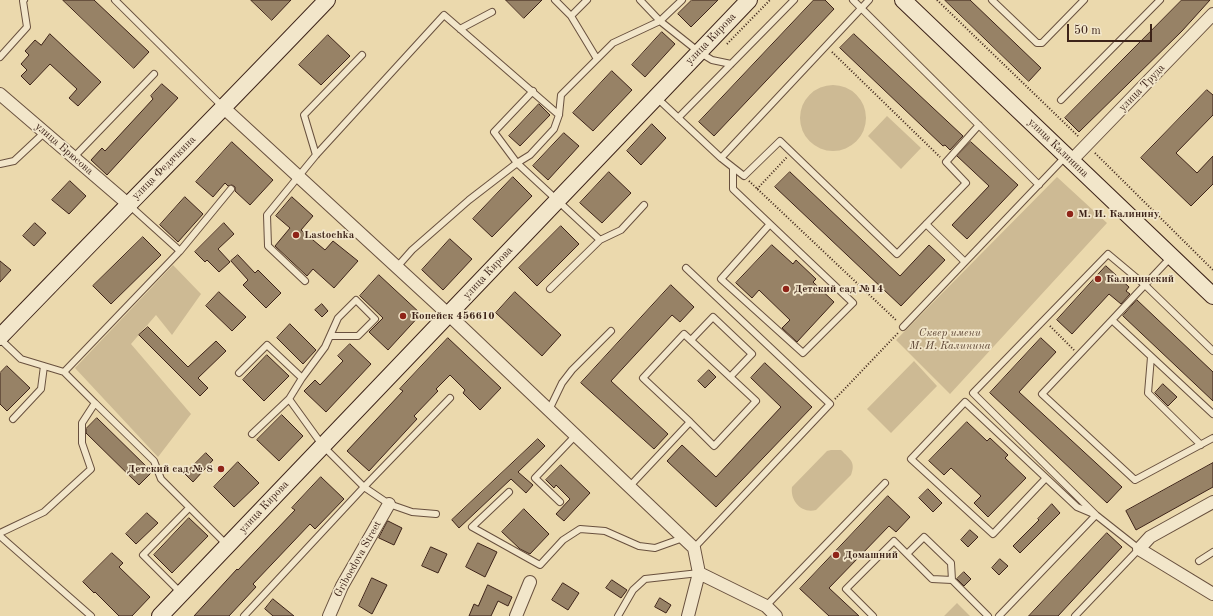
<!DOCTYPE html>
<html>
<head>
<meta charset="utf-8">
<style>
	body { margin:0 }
	#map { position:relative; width:1213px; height:616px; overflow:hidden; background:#ebd9ad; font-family:"Old Standard TT",serif }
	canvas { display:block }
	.scale { position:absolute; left:1067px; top:24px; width:85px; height:18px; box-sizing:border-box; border:2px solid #3d2319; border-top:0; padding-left:5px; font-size:12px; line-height:14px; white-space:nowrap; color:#3d2319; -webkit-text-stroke:3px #f2e6ca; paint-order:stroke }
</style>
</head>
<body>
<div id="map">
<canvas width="1213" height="616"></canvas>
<div class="scale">50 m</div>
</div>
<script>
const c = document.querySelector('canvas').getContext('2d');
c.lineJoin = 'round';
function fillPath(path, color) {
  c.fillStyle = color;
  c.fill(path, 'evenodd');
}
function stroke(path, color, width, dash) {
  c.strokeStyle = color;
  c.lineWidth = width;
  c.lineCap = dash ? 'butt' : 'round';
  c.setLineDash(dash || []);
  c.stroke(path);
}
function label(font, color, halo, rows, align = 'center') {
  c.font = font + ' "Old Standard TT",serif';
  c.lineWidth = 3.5;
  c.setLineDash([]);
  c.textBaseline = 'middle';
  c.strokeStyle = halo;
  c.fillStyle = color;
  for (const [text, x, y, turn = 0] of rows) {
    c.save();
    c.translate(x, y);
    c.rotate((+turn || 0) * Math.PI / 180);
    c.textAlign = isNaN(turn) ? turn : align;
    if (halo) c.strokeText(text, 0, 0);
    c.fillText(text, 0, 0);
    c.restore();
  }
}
const green = new Path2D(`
	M800 118a33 33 0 1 1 66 0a33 33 0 1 1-66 0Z
	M887,116L921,148L901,169L868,136Z
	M1057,177L1107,223L950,394L896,340Z
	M173,265L201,294L172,335L156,315L131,344L191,414L158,457L75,368Z
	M914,361L937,386L891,433L867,409Z
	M831,450H841C850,459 856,462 851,475L816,510C802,514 790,501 792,487L827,451Z
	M957,603L970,616H944Z`);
const building = new Path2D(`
	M63,0H94L149,52L134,68Z
	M251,0H291L272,20Z
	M506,0H542L524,18Z
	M692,0H718L691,27L678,14Z
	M814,0H825L834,9L714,136L699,122Z
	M945,0H970L1041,68L1029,81Z
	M1182,0H1210L1182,31L1079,132L1065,118Z
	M662,32L675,44L645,77L632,65Z
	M50,34L101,82L78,106L69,98L77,89L50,64L30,85L21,76L27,70L21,64L29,55L25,51L35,40L41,45Z
	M854,34L963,136L950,150L945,145L943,146L840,48Z
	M328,35L350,56L321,85L299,65Z
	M612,71L632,90L593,131L573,113Z
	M162,84L178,98L107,175L91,160L102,148L105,151L153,99L151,96Z
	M1207,90L1213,95V115L1176,153L1197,173L1213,156V184L1191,206L1141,158Z
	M539,104L550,115L520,146L509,136Z
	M652,124L666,138L641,165L627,151Z
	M564,133L579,146L548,180L533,166Z
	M232,142L273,180L250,205L235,191V187L232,185L228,186L225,183L213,197L196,182Z
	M971,142L1018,185L967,239L952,225L989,186L957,156Z
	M609,172L631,193L602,223L580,203Z
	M790,172L900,276L929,245L945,260L901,306L775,187Z
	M513,177L532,196L492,237L473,219Z
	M70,181L86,196L69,214L52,200Z
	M185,197L203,214L178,242L160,225Z
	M292,197L313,216L301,230L325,250L333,241L358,261L334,288L313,269L307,276L275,246L290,228L276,216Z
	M35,223L46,233L34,246L23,236Z
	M224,223L234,234L218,249L230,262L219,272L207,260L205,262L195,252Z
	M561,226L579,244L537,286L519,268Z
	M143,237L161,255L111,304L93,286Z
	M450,239L472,259L443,290L422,270Z
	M772,245L793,264L796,260L816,279L813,282L834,302L797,342L782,328L790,320L759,290L752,298L736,283Z
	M238,255L255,273L258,270L281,293L266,308L243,285L248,280L231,261Z
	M0,261L11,270L0,282Z
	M1106,266L1129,287L1126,291L1130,294L1121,304L1109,294L1072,334L1057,320Z
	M379,275L421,314L388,350L369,332L383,318L360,296Z
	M671,285L694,307L680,322L672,315L611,381L668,434L654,449L581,383Z
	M219,292L246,317L232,331L206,306Z
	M515,292L561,335L542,356L496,313Z
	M1137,300L1213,372V401L1123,316Z
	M322,304L328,311L322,317L315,310Z
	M290,324L316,350L303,364L277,338Z
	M148,327L188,367L216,341L226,351L198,378L208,388L200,396L139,335Z
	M448,338L501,388L480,410L463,393L465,390L450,375L436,389L438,391L414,416L417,419L369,471L347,451L403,391L400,389Z
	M1041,338L1056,352L1019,392L1122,487L1107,503L990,393Z
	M350,344L371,364L326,412L304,391L315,380L320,385L343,361L338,356Z
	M267,355L289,376L264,401L243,380Z
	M765,363L812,407L716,507L667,461L682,445L716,477L781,407L751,378Z
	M7,366L30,388L7,411L0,404V373Z
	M709,370L716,377L705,388L698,381Z
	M1163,384L1177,397L1168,406L1155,393Z
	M282,415L303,436L279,461L257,440Z
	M97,418L152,472L139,485L86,433V429Z
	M967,422L987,441L990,438L1008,455L1005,458L1026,478L988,517L974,503L981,496L951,468L944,475L929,461Z
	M538,439L545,446L518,472L533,485L526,493L511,479L459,528L452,520Z
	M206,453L213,460L193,482L185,474Z
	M238,462L259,483L234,507L214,487Z
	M1213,463V487L1136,530L1126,511Z
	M561,465L590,493L564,521L556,514L570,499L556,485L554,488L546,480Z
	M321,477L344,499L315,529L310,524L253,584L256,587L229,616H194L237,569L238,570L295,510L292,508Z
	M928,489L942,503L933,512L919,498Z
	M888,496L910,517L896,532L889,526L829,588L859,616H829L800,589Z
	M1052,504L1060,513L1020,553L1013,546L1039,520L1038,519Z
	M524,509L549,534L530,554L520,549L502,532Z
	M147,513L158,523L136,544L126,534Z
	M189,518L208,536L172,573L154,555Z
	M388,521L402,528L394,545L379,538Z
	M970,530L978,537L968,547L961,540Z
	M1107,533L1122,547L1058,616H1029Z
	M478,543L497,552L485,577L466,567Z
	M431,547L447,554L438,573L422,566Z
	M112,553L123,563L119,567L150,597L132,616H119L95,592L94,593L83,582Z
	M1000,559L1008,566L999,575L992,568Z
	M964,572L971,579L964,586L957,579Z
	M372,578L387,585L372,614L359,606Z
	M612,580L627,590L621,598L606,588Z
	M563,583L579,593L568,610L552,600Z
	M488,585L512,597L508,606L498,601L491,616H469L474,604L478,606Z
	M660,598L671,605L666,613L655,607Z
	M273,599L294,616H273L265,609Z`);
const path = new Path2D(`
	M937,0L1079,137
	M727,44L770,0
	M832,52L940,157
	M1095,153L1213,270
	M749,181L897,321
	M757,189L787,157
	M1050,326L1074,350
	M835,399L898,333`);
const lane = new Path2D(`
	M115,0L223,107
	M555,0L571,16L597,59
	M640,0L660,21L699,52L712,60L731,64
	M853,0L1039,185
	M992,0L1037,43H1042L1084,0
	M571,16L587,0
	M460,29L492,12
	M0,57L27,27L23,1L24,0
	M533,91L494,132L517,163L600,240L550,289
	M656,97L721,158L744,176L780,141L897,254L966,183L946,162L979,125
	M1061,100L1160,0
	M678,118L794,0
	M316,155L304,115L362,55
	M74,157L154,74
	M721,158L869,0
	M0,164L14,161L45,132
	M733,168V189L853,303L803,353L721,279L770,224
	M926,224L965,262
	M600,240L621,230L644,205
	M180,251L231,189
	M397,267L412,250L469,200L517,163L530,155L554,129L559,115L561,95L613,43L660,21L682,0
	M686,268L830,404L694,548
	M305,281L268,246L267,215L316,155L444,15L559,115
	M1112,320L1171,257
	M903,327L1066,156
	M330,336H358L375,319L356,300L338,318L325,347L302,378L289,399L323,446L364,487L389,504L412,512L436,514
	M0,339L21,359L64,372
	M691,340L713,317L752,354L730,377
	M1151,357L1148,393L1201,445
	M239,373L267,345L302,378
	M95,403L154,461L161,479L227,545
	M549,410L562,383L572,370L611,331
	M1213,414L1112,320L1042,394L1135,480L1213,438
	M13,419L41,389L44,366
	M252,434L289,399
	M1046,478L993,534L911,459L965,402L1077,507L1096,515L1139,549L1075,616
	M629,487L690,422L714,446L756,401L684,334L643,378L690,422
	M509,492L472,527L540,565L563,540L580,529L605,531L639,546L655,548L683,538
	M560,502L535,478L575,436
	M0,533L44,512L91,469L82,443V423L95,403L64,372L180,251L129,205
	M0,536L91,616
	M907,554L924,537L951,563L952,580
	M1199,561L1213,552
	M181,593L143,555L189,508
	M766,606L885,483
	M244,616L364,487L450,398
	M618,616L633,590L645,579L699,573
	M873,616L846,589L894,541L932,579L952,580L988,616
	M999,616L1096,515L973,393L1108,254L1145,285L1213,351`);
const street = new Path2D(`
	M0,94L128,204
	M224,108L449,315L694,548L699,573L766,606L776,616
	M1071,161L1213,14
	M1213,502L1150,537L1139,549L1213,594
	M329,616L342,586L389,504
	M516,616L530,582
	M688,616L699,573`);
const secondary = new Path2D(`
	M903,0L1213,296
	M0,337C109,224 219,113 327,0
	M160,616L749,0`);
const markers = [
	[1070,214,4,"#8f2418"],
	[296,235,4,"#8f2418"],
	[1098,279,4,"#8f2418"],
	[786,289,4,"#8f2418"],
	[403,316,4,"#8f2418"],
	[221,469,4,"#8f2418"],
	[836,555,4,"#8f2418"]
];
const streetNames = [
	["улица Кирова",711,39,-46],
	["улица Труда",1142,88,-46],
	["улица Калинина",1058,148,44],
	["улица Брюсова",64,149,41],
	["улица Федячкина",164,168,-45],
	["улица Кирова",488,273,-47],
	["улица Кирова",264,507,-47],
	["Griboedova Street",358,559,-61]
];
const poiNames = [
	["М. И. Калинину",1078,214],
	["Lastochka",304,235],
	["Калининский",1106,279],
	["Детский сад №14",794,289],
	["Копейск 456610",411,316],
	["Детский сад № 8",213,469,"right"],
	["Домашний",844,555]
];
const parkNames = [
	["Сквер имени",950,333],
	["М. И. Калинина",950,346]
];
fillPath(green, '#cdba94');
fillPath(building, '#978266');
stroke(building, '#3d2319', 1);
stroke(lane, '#68503e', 8);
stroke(street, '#68503e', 14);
stroke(secondary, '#3d2319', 18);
stroke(path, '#3d2319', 2, [1, 2]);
stroke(lane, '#f2e6ca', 6);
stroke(street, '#f2e6ca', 12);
stroke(secondary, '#f2e6ca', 16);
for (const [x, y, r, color] of markers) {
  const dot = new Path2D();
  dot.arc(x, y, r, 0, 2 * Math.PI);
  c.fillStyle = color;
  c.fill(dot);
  stroke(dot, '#f2e6ca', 1.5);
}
label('11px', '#3d2319', '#f2e6ca', streetNames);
label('bold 11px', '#3d2319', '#f2e6ca', poiNames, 'left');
label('italic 11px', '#614938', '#f2e6ca', parkNames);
</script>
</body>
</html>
